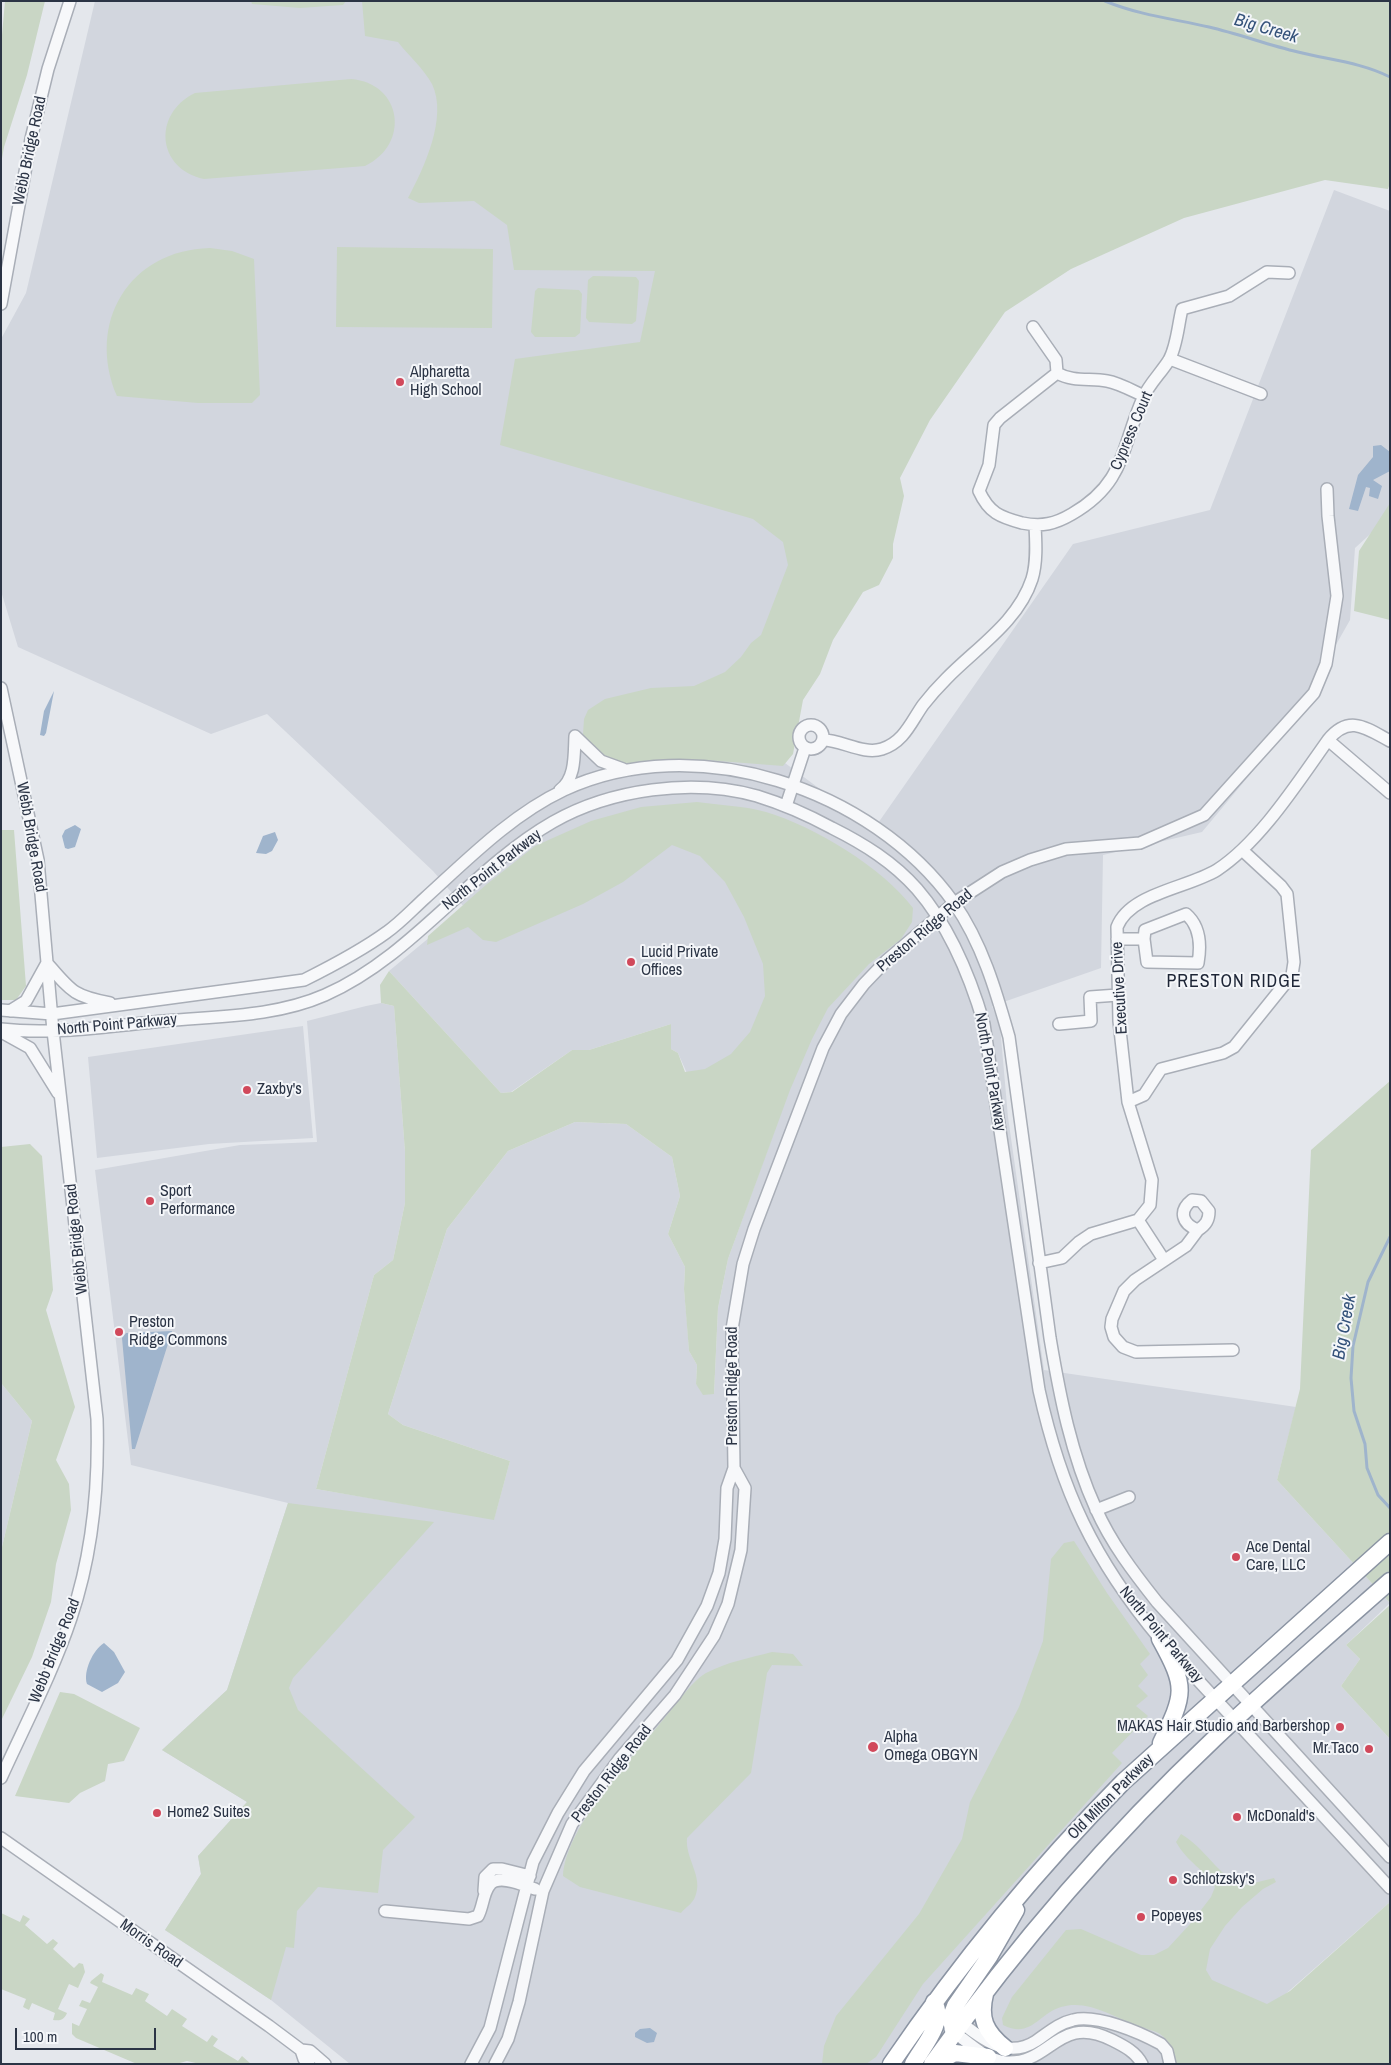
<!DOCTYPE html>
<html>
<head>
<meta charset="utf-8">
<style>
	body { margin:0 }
	#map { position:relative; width:1391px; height:2065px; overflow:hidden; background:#e4e7ec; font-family:"Archivo Narrow",sans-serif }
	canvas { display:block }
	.frame { position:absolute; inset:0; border:2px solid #2b3445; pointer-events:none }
	.scale { position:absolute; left:15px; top:2028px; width:141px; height:22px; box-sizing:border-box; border:2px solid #2b3445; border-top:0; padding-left:6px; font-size:15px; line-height:18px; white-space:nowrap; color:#2b3445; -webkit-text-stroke:4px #f4f6f9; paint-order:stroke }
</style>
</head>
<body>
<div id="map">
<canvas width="1391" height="2065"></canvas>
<div class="frame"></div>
<div class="scale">100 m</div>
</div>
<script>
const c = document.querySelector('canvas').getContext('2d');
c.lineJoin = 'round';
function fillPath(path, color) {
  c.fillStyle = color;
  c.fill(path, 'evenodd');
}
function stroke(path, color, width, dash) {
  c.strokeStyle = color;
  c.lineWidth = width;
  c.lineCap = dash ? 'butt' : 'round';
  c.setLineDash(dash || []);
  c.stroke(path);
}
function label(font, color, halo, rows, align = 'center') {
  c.font = font + ' "Archivo Narrow",sans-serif';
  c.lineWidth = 4;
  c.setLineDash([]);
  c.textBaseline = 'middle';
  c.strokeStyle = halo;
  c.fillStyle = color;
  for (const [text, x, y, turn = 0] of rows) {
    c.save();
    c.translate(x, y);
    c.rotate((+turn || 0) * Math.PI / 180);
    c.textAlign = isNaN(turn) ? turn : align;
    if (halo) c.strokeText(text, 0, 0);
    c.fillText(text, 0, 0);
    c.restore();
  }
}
const built = new Path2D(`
	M95,1H434L720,276L820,413L781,760L844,807L876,826L1073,544L1210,510L1334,190L1390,211V516L1355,548L1350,620L1289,728L1202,832L1103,855L1101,968L992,1006L1000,1026L1008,1117L1044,1370L1296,1407L1277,1480L1390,1603L1346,1645L1360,1659L1341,1686L1390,1739V1902L1206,2064H350L271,2000L165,1930L201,1874L198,1856L247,1802L162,1750L227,1690L288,1503L131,1465L95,1170L240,1145L317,1142L307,1021L366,1006L381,1003L394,1006L405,1152V1203L393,1260L374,1275L316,1489L494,1519L510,1461L403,1425L388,1414L447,1229L508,1151L575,1122L626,1124L672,1157L680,1196L668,1234L685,1267L684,1289L687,1323L689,1351L697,1365L696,1384L714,1394L718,1308L728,1259L775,1129L693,1087L678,1053L671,1049V1024L589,1050H572L511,1092L501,1093L389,971L465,908L433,871L267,714L211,734L18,647L1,591V339L26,293Z
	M303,1026L313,1138L209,1144L97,1158L88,1057Z
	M1,1383L32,1421L1,1551Z`);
const green = new Path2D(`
	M5,1H45L27,75L4,147L1,164L2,35Z
	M251,1H346L343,5L300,8L252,4Z
	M362,1H1390V183L1388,189L1325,180L1184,218L1071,269L1005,312L930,420L900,478L904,496L893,544V558L879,585L863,592L833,640L820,674L803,700L793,754L783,766L706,760L624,764L603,760L587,746L583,734L584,719L588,710L605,699L651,688L694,686L725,672L741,657L751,643L761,635L788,565L783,542L753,519L500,445L515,359L640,342L655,271L514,270L507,225L474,201L419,203L408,198C424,168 448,117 432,84C424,69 408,55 398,42L365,36Z
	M351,79C402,83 411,144 365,166L204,179C157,169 152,114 195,93Z
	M337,247L493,249L492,328L336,327Z
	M210,248L232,251L254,259L260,395L252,403H198L117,396C86,323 129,250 210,248Z
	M593,276L636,277L639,281L636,321L632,324L589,322L586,318L588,280Z
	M538,288L579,290L582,294L580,333L575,337H535L531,332L535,291Z
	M1390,503V620L1354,611L1359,551Z
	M697,802C719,805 745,806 766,812C814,826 883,868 913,908L912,922L901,939L869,964L828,1008L812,1039L790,1090L728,1259L718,1308L714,1394L703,1395L696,1384L697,1365L689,1351L684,1289L685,1267L668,1234L680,1196L672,1157L626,1124L575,1122L508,1151L447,1229L388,1414L403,1425L510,1461L494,1520L316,1489L374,1275L393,1260L405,1203V1152L394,1006L381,1003L380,985L389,971L501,1093L512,1092L572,1050H589L671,1024V1049L678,1053L685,1072L705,1069L731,1054L750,1032L765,996L763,964L744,917L725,882L700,856L672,845L623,882L583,904L496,942L483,940L468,927L427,945L428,936L487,884L535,846L591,821L641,807Z
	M1,830H14L26,986L16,1000H1Z
	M1390,1081V1603L1277,1480L1300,1389L1311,1150Z
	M30,1144L42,1156L53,1290L46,1310L75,1407L56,1460L69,1484L71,1510L56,1564L51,1602L32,1657L1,1721V1551L32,1421L1,1383V1147Z
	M288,1503L434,1522L293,1678L289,1688L298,1710L415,1817L383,1850L378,1893L318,1887L297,1911L294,1948L286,1947L271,2000L165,1930L201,1874L198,1856L247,1802L162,1750L227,1690Z
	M1074,1541L1107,1593L1150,1654L1140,1664L1148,1675L1138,1686L1148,1696L1136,1706L1148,1716L1112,1753L1122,1763L923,1984L876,2057L866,2064H822L824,2046L836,2016L919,1914L962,1839L970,1802L1019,1707L1043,1641L1051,1559L1064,1543Z
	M1390,1605V1739L1341,1686L1360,1659L1346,1645Z
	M772,1652L793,1654L803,1666L772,1665L767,1673L751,1773L687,1838C685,1859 704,1877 695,1897C693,1903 685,1908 681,1913L580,1887L563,1876C566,1826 631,1759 662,1721C673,1708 692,1681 706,1673C727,1662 749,1658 772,1652Z
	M60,1692L74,1694L140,1728L124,1761L108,1764L105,1781L80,1793L69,1803L15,1796Z
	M1181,1834C1205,1848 1217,1874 1242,1886L1274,1878L1276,1882L1263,1889L1242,1907L1225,1926L1210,1949L1206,1970L1212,1980L1267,2004L1290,1991L1390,1902V2064H1175C1175,2052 1170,2041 1160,2034C1153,2030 1143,2028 1135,2025C1112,2016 1087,1999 1061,2007C1038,2014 1031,2039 1003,2025L1002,2018L1012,1997L1066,1930L1081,1929L1141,1955H1154L1168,1948L1191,1923L1211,1897L1215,1887C1205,1870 1187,1862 1176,1842Z
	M1,1913L20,1922L23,1915L30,1919L25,1925L47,1944L53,1939L58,1943L53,1949L74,1968L79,1963L83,1964L85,1972L78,1988L69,1984L58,2009L67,2013C64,2020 60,2021 53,2020L55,2013L32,2003L29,2010L23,2007L26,1999L1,1989Z
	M101,1973L104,1975L102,1982L132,1995L136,1988L149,1994L145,2001L167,2016L172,2009L187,2019L182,2026L207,2042L212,2035L218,2039L213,2046L238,2061L242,2056L251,2064H200L187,2061L176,2064H137L76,2038L72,2034V2023L79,2026L87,2009L79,2006L82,2000L90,2003L98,1987L90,1983L91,1981Z`);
const water = new Path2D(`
	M1381,445L1390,452V471L1373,480L1382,486L1378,499L1369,496L1370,488L1366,487L1358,511L1349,509L1358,475L1373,457V446Z
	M54,691L46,733L44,736L40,735L44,711Z
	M75,825L81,829L75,847L68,849L65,848L62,836L65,830Z
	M275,832L278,840L272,851L266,854L256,853L263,836Z
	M172,1331L135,1449H132L122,1338L126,1333Z
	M104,1643L114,1652L125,1672L118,1683L102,1692L87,1684C83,1671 93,1650 104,1643Z
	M650,2028L657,2033L654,2042L647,2043L635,2037V2033L640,2029Z`);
const stream = new Path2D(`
	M1105,1C1139,15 1174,19 1209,27C1239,34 1268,45 1298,52C1329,60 1360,62 1390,77
	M1390,1237L1368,1282L1353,1346L1351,1378L1354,1411L1365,1444L1367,1468L1378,1495L1390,1508`);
const minor = new Path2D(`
	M1,304L31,139L48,69L70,1
	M1033,327L1056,360L1057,373L1000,418L994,425L989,465L979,491C989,513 1000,517 1022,523C1042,527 1055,524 1072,514C1126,483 1121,447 1143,398C1149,384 1161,373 1169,360C1177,346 1178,325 1182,309L1229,296L1267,272L1289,273
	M1170,359L1261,394
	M1057,373C1073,382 1090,378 1107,381C1119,383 1133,391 1144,396
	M1,688L38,860L53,1031L97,1419C99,1487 93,1553 71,1618C53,1672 25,1725 1,1778
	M799 737a12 12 0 1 1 24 0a12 12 0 1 1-24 0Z
	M575,736L601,761L623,769
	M823,740C842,740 863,755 882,749C904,742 911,722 923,705C930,696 938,687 946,679C976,648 1018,622 1032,579C1037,563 1036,543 1035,526
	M1390,741C1366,728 1349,714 1328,740L1390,793
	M560,790C576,778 574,755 575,736
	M786,806L805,748
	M1186,914C1200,926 1201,946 1198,963L1147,962L1144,939L1145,930Z
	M1117,939H1144
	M47,963C71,991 73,996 110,1003
	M1,1010L52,1014L304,980C332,966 361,951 387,932C400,923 412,910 424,899C467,860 511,815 564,790C695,729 872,788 954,903C982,943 996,991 1009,1037L1050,1338C1060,1397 1071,1454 1096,1509C1111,1543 1134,1573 1157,1602L1390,1857
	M10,1011L26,1001L47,963
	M1059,1024L1091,1021L1090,997L1118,995
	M1,1029C55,1035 110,1026 164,1021C218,1016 275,1017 325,995C412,957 471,869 553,822C611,789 692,778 757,796C783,804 808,815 832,828C864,844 893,862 917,889C950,927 970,976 984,1024L1039,1390C1061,1490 1094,1560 1160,1639L1390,1888
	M3,1033L30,1048L58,1093
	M1128,1102L1144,1095L1161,1069L1223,1053L1234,1047L1292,975L1294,962L1287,894L1281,886L1242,850
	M1192,1200L1201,1201L1209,1211C1209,1220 1206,1225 1198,1230C1182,1224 1178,1211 1192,1200Z
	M1138,1220L1164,1260
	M1198,1230L1186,1246L1135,1280L1124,1291L1112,1319L1111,1327L1114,1337L1123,1347L1136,1352L1233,1350
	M1039,1263L1062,1258L1079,1242L1091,1234L1138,1220L1150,1205L1152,1180L1128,1102L1119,1021L1117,927C1130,893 1188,888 1217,870C1260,842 1298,782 1328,740
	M1096,1510L1129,1497
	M1,1838L269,2026L301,2050L304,2059L309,2064
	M484,1891L485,1877L493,1869H502L530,1876
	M385,1911L469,1919L478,1916C483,1907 483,1894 489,1886C497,1873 523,1885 535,1889
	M958,2020C980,2038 1007,2060 1036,2041C1048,2033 1059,2023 1073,2020C1097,2014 1139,2032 1161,2044L1167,2051L1170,2064
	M950,2029C967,2041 985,2060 1006,2062C1051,2065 1058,2013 1112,2040C1124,2046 1136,2052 1142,2064
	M301,2050L310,2051L325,2064
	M471,2064L490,2028L533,1862L558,1813L584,1771L677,1660L707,1606L719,1573L725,1539L727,1488L734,1468L732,1329L743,1264L754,1229L823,1048L841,1014L864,984L886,961L954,903L1002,872L1030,860L1066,849L1140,843L1204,815L1314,693L1326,664L1337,596L1328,516L1327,489
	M495,2064L508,2039L519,2002L543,1891L572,1824L620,1758L675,1695L714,1636L728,1604L741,1550L745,1488L734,1468`);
const highway = new Path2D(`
	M1160,1639C1187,1688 1185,1693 1161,1743
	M985,1994C979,2018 985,2032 1005,2048
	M955,2033L950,2019L955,2006L989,1957L1016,1910
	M891,2064C960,1963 1037,1869 1123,1782L1390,1542
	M913,2064C923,2046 946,2022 934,2002
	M932,2064C1016,1946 1110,1837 1215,1738C1272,1684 1331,1633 1390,1581
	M934,2064L955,2053L988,2057`);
const markers = [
	[400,382,5,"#d1495b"],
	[631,962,5,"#d1495b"],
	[247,1090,5,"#d1495b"],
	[150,1201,5,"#d1495b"],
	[119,1332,5,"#d1495b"],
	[1236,1557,5,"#d1495b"],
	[1340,1727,5,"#d1495b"],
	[873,1747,6,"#d1495b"],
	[1369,1749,5,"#d1495b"],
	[157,1813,5,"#d1495b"],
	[1237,1817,5,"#d1495b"],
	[1173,1880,5,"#d1495b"],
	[1141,1917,5,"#d1495b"]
];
const streetNames = [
	["Webb Bridge Road",30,151,-78],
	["Cypress Court",1132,431,-67],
	["Webb Bridge Road",31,837,80],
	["North Point Parkway",492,870,-38],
	["Preston Ridge Road",925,931,-40],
	["Executive Drive",1120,988,-93],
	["North Point Parkway",117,1025,-5],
	["North Point Parkway",990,1072,80],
	["Webb Bridge Road",77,1239,-96],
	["Preston Ridge Road",733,1386,-90],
	["North Point Parkway",1161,1635,50],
	["Webb Bridge Road",55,1651,-68],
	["Preston Ridge Road",612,1774,-52],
	["Old Milton Parkway",1111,1797,-45],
	["Morris Road",151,1944,35]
];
const poiNames = [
	["Alpharetta",410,373],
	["High School",410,391],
	["Lucid Private",641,953],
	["Offices",641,971],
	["Zaxby's",257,1090],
	["Sport",160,1192],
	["Performance",160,1210],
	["Preston",129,1323],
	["Ridge Commons",129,1341],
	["Ace Dental",1246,1548],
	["Care, LLC",1246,1566],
	["MAKAS Hair Studio and Barbershop",1330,1727,"right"],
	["Alpha",884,1738],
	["Omega OBGYN",884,1756],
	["Mr.Taco",1359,1749,"right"],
	["Home2 Suites",167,1813],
	["McDonald's",1247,1817],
	["Schlotzsky's",1183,1880],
	["Popeyes",1151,1917]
];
const waterNames = [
	["Big Creek",1266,29,16],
	["Big Creek",1345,1327,-80]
];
const neighbourhoodNames = [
	["PRESTON RIDGE",1234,982]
];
fillPath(built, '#d2d6de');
fillPath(green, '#c9d6c5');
fillPath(water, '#9fb4cc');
stroke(stream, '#9fb4cc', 3);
stroke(minor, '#a9aeb7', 14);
stroke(highway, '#8b94a3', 19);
stroke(minor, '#f7f8fa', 11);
stroke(highway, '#fff', 16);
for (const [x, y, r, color] of markers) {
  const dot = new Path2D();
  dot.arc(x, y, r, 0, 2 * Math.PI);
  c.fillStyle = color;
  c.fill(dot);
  stroke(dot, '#f4f6f9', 2);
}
label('16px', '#2b3445', '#f4f6f9', streetNames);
label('16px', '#2b3445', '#f4f6f9', poiNames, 'left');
label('italic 18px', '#34527a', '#f4f6f9', waterNames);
c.letterSpacing = '1px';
label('18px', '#1d2536', '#f4f6f9', neighbourhoodNames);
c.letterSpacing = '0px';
</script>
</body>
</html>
